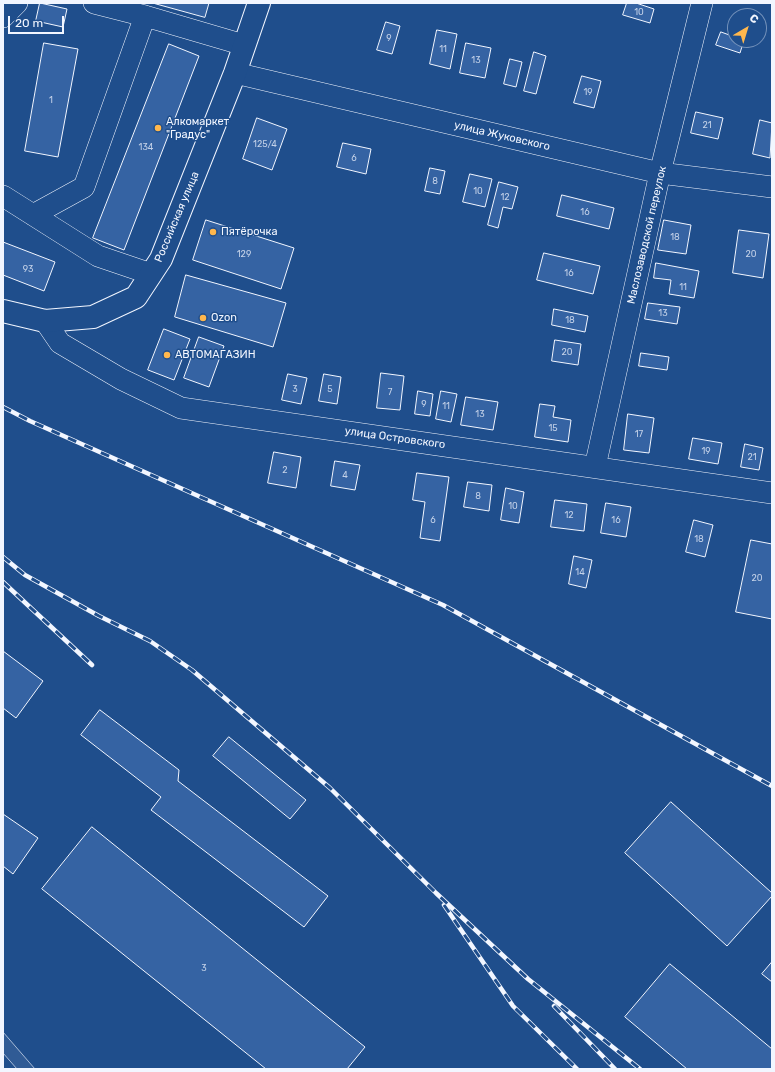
<!DOCTYPE html>
<html>
<head>
<meta charset="utf-8">
<style>
	body { margin:0 }
	#map { position:relative; width:775px; height:1072px; overflow:hidden; background:#1f4e8c; font-family:Rubik,sans-serif }
	canvas { display:block }
	.frame { position:absolute; inset:0; border:4px solid #f2f6ff; pointer-events:none }
	.north { position:absolute; left:727px; top:8px; width:40px; height:40px; box-sizing:border-box; background:#1f4e8c; border:1px solid #7391ba; border-radius:50%; rotate:38deg; font-size:11px; font-weight:700; line-height:16px; text-align:center; color:#f2f6ff }
	.north::after { content:''; display:block; margin:auto; width:14px; height:18px; background:#ffb74d; clip-path:polygon(50% 0,100% 100%,50% 72%,0 100%) }
	.scale { position:absolute; left:8px; top:16px; width:56px; height:18px; box-sizing:border-box; border:2px solid #f2f6ff; border-top:0; padding-left:5px; font-size:12px; line-height:14px; white-space:nowrap; color:#f2f6ff; -webkit-text-stroke:3px #1f4e8c; paint-order:stroke }
</style>
</head>
<body>
<div id="map">
<canvas width="775" height="1072"></canvas>
<div class="frame"></div>
<div class="north">С</div>
<div class="scale">20 m</div>
</div>
<script>
const c = document.querySelector('canvas').getContext('2d');
c.lineJoin = 'round';
function fillPath(path, color) {
  c.fillStyle = color;
  c.fill(path, 'evenodd');
}
function stroke(path, color, width, dash) {
  c.strokeStyle = color;
  c.lineWidth = width;
  c.lineCap = dash ? 'butt' : 'round';
  c.setLineDash(dash || []);
  c.stroke(path);
}
function label(font, color, halo, rows, align = 'center') {
  c.font = font + ' Rubik,sans-serif';
  c.lineWidth = 3;
  c.setLineDash([]);
  c.textBaseline = 'middle';
  c.strokeStyle = halo;
  c.fillStyle = color;
  for (const [text, x, y, turn = 0] of rows) {
    c.save();
    c.translate(x, y);
    c.rotate((+turn || 0) * Math.PI / 180);
    c.textAlign = isNaN(turn) ? turn : align;
    if (halo) c.strokeText(text, 0, 0);
    c.fillText(text, 0, 0);
    c.restore();
  }
}
const built = new Path2D(`
	M3,1032L35,1069H17L3,1053Z`);
const building = new Path2D(`
	M40,3L67,9L63,27L36,21Z
	M153,3H209L205,17Z
	M627,3H636L654,9L650,23L623,15Z
	M386,22L400,26L392,54L377,50Z
	M437,30L457,34L450,69L430,64Z
	M721,32L735,37V40H744L740,53L716,45Z
	M44,43L78,49L58,157L25,151Z
	M466,43L491,48L485,78L460,73Z
	M169,44L199,56L124,250L93,238Z
	M534,52L546,56L536,94L524,91Z
	M510,59L522,62L516,87L504,84Z
	M582,76L601,81L594,108L574,103Z
	M696,112L723,118L718,139L691,133Z
	M257,118L287,129L272,170L243,159Z
	M760,120L772,123L770,158L753,154Z
	M343,143L371,149L366,174L337,167Z
	M430,168L445,171L440,194L425,191Z
	M470,174L492,179L485,207L463,202Z
	M499,182L518,187L512,209L503,207L498,228L488,225Z
	M562,195L614,208L609,229L557,216Z
	M206,220L294,248L281,289L193,260Z
	M664,220L691,225L686,254L658,250Z
	M739,230L769,234L763,278L733,273Z
	M3,242L55,262L44,291L3,275Z
	M544,253L600,266L593,294L537,280Z
	M656,263L699,271L694,298L669,294L671,280L654,278Z
	M186,275L286,303L273,347L175,317Z
	M648,303L680,307L677,324L645,319Z
	M554,309L588,316L585,332L552,325Z
	M164,329L190,339L174,380L148,370Z
	M199,337L224,346L209,387L184,378Z
	M555,340L581,344L578,365L552,361Z
	M641,353L669,357L667,370L639,366Z
	M381,373L404,376L400,410L377,408Z
	M288,374L307,378L301,404L282,400Z
	M324,374L341,377L337,404L319,401Z
	M418,391L433,394L430,416L415,414Z
	M441,391L457,394L451,422L436,419Z
	M466,397L498,402L493,430L461,425Z
	M540,404L555,406L553,417L571,420L568,442L535,437Z
	M628,414L654,418L649,453L624,450Z
	M693,438L722,443L718,464L689,459Z
	M745,444L763,448L759,470L741,467Z
	M274,452L301,457L296,488L268,483Z
	M335,461L360,465L355,490L331,486Z
	M417,473L449,477L440,541L420,538L425,502L413,500Z
	M468,482L492,485L489,511L464,507Z
	M506,488L524,492L519,523L501,520Z
	M555,500L587,504L584,531L551,527Z
	M606,503L631,507L626,537L601,533Z
	M694,520L713,525L705,557L686,552Z
	M751,540L772,544V619L736,612Z
	M574,556L592,560L586,588L569,584Z
	M3,651L43,681L16,718L3,708Z
	M100,710L179,770L178,781L328,896L304,927L151,810L161,797L81,735Z
	M229,737L306,800L290,819L213,756Z
	M671,802L772,893V896L727,946L625,853Z
	M3,814L38,838L13,874L3,866Z
	M92,827L365,1047L347,1069H266L42,889Z
	M772,962V982L762,974Z
	M670,964L772,1049V1069H687L625,1017Z`);
const minor = new Path2D(`
	M94,3L145,16L244,45
	M3,17L17,3
	M235,73L660,173L772,187
	M3,196L98,256L151,274
	M33,215L84,187L145,16
	M45,321L60,343L121,379L181,408L772,493
	M595,467L660,173L702,3`);
const major = new Path2D(`
	M3,311L45,321L93,317L136,297L161,259L235,73L259,3`);
const rail = new Path2D(`
	M3,407L30,421L443,605L772,786
	M3,557L25,575L99,616L150,641L192,670L330,788L436,893L528,979L640,1069
	M3,582L92,665
	M444,905L513,1006L577,1069
	M554,1006L615,1069`);
const markers = [
	[158,128,4,"#ffb74d"],
	[213,232,4,"#ffb74d"],
	[203,318,4,"#ffb74d"],
	[167,355,4,"#ffb74d"]
];
const numberNames = [
	["10",639,12],
	["9",389,38],
	["11",443,49],
	["13",476,60],
	["19",588,92],
	["1",51,100],
	["21",707,125],
	["125/4",265,144],
	["134",146,147],
	["6",354,158],
	["8",435,181],
	["10",478,191],
	["12",505,197],
	["16",585,212],
	["18",675,237],
	["129",244,254],
	["20",751,254],
	["93",28,269],
	["16",569,273],
	["11",683,287],
	["13",663,313],
	["18",570,320],
	["20",567,352],
	["3",295,389],
	["5",330,389],
	["7",390,392],
	["9",424,404],
	["11",446,406],
	["13",480,414],
	["15",553,428],
	["17",639,434],
	["19",706,451],
	["21",752,457],
	["2",285,470],
	["4",345,475],
	["8",478,496],
	["10",513,506],
	["12",569,515],
	["6",433,520],
	["16",616,520],
	["18",699,539],
	["14",580,572],
	["20",757,578],
	["3",204,968]
];
const poiNames = [
	["Алкомаркет",166,122],
	["\"Градус\"",166,135],
	["Пятёрочка",221,232],
	["Ozon",211,318],
	["АВТОМАГАЗИН",175,355]
];
const streetNames = [
	["улица Жуковского",502,136,13],
	["Российская улица",177,217,-67],
	["Маслозаводской переулок",647,235,-77],
	["улица Островского",395,438,8]
];
fillPath(built, '#305b95');
stroke(built, '#a8bbd7', 1);
fillPath(building, '#3563a3');
stroke(building, '#f2f6ff', 1);
stroke(minor, '#f2f6ff', 22);
stroke(major, '#f2f6ff', 24);
stroke(minor, '#1f4e8c', 21);
stroke(major, '#1f4e8c', 22);
stroke(rail, '#f2f6ff', 4.5);
stroke(rail, '#1f4e8c', 3, [9]);
for (const [x, y, r, color] of markers) {
  const dot = new Path2D();
  dot.arc(x, y, r, 0, 2 * Math.PI);
  c.fillStyle = color;
  c.fill(dot);
  stroke(dot, '#1f4e8c', 1.5);
}
label('9px', '#c3d1e8', null, numberNames);
label('11px', '#f2f6ff', '#1f4e8c', poiNames, 'left');
label('11px', '#f2f6ff', '#1f4e8c', streetNames);
</script>
</body>
</html>
